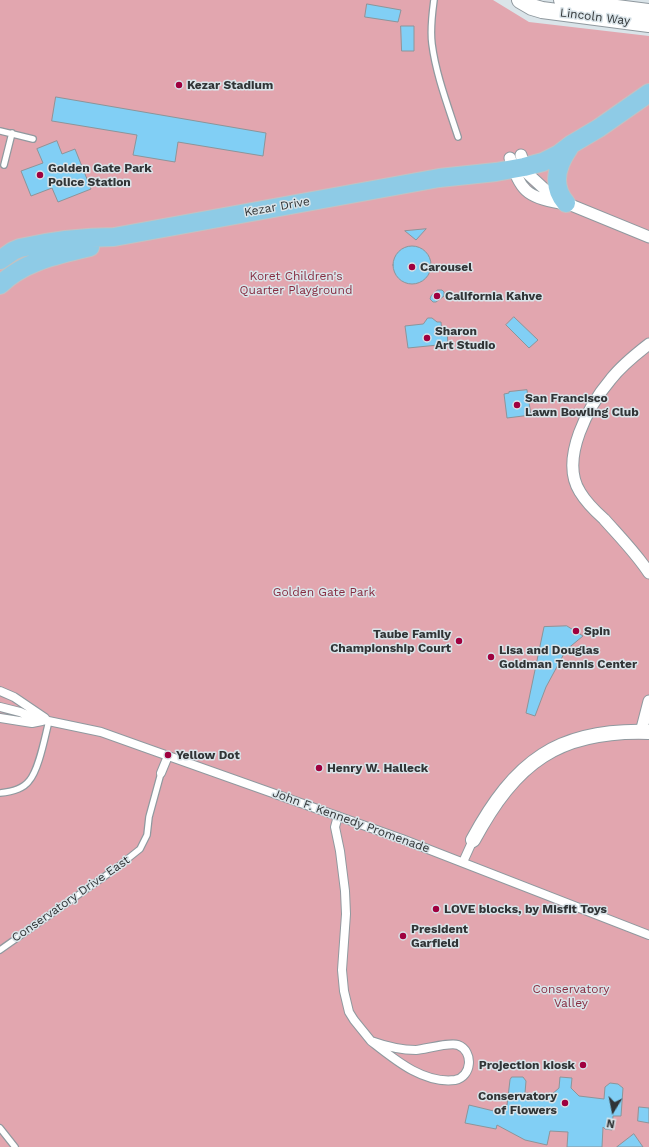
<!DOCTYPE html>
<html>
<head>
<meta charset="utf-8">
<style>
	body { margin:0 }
	#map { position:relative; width:649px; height:1147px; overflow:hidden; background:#dae4e9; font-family:"Work Sans",sans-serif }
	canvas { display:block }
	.north { position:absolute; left:593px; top:1091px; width:40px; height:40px; -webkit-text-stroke:3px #dae4e9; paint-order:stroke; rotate:190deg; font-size:11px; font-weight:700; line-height:16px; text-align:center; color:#303436 }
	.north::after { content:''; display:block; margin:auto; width:14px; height:18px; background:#303436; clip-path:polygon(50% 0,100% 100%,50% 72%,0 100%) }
</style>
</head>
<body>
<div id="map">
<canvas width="649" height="1147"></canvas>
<div class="north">N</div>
</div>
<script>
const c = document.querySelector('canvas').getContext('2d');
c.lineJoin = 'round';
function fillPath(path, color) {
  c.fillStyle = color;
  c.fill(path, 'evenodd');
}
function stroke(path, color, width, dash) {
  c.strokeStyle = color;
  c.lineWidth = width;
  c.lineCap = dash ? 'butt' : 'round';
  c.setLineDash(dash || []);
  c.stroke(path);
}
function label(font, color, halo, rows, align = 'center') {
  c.font = font + ' "Work Sans",sans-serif';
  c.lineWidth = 3;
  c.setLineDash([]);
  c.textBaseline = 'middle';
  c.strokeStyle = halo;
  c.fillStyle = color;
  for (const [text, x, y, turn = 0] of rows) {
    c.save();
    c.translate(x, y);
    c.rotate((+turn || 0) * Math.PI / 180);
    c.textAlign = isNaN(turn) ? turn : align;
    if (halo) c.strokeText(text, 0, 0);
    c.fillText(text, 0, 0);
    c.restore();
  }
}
const green = new Path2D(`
	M0,0H493L529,22L649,36V1147H0Z`);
const building = new Path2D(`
	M367,4L401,10L398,22L365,17Z
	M401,26H414V51H402Z
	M56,97L266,133L263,156L178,142L175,162L133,155L137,135L52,121Z
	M57,141L62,154L75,149L91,189L58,202L52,188L31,196L21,171L43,163L37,149Z
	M426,229L416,240L405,231Z
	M393 265a19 19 0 1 1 38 0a19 19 0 1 1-38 0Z
	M438,290H442L444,292V296L436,302H433L430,299L431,296Z
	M514,317L538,340L529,348L506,325Z
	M428,318H432L437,322H441L442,332H447L448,344L408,348L405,326L423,324Z
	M527,390L531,415L507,418L504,394L509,393V392Z
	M567,626L583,636L566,650L546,687L535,716L526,713L544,627Z
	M512,1077H523L526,1081L525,1093L551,1095L559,1088L560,1077L572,1078L571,1088L579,1096L604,1099L605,1087L610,1083L618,1084L623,1088L621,1116H613L612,1130L605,1129L603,1127L602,1147H567L568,1132L550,1131L547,1145L525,1140L497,1125L496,1129L465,1123L469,1105L502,1113L507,1105L510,1080Z
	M639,1107L649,1108V1123L638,1121Z
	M634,1134L643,1147H617Z`);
const service = new Path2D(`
	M434,0C432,15 430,29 432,44C436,75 448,106 458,137
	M0,131L33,139
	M4,165L12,133
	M0,793C10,792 23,789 29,781C39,770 45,736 49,721
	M0,950L115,869L140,849L147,835L149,817L161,773
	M0,1128L15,1147`);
const pedestrian = new Path2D(`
	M0,691L14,697L45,718
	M0,707L20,712L34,718L101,732L143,747L402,839L649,935
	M0,718L32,723L42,721
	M161,773L168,756
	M338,816L335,827L340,851L345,891L346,914L342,970L344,991L349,1012L354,1020L371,1041
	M463,862L473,840
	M371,1041C385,1046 400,1050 416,1050C426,1049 450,1042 458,1045C474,1051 472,1077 455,1080C423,1084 394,1059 371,1041Z`);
const minor = new Path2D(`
	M521,155L527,173L551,195L566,203L649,237
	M510,158C519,189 527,198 560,203
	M649,344C636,354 622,365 611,379C589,405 559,459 580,492C586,502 595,511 604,519C619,536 636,553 649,573
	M641,732L649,701`);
const tertiary = new Path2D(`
	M473,840C515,762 558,729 649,732`);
const secondary = new Path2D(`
	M520,0L532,7L542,10L649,24
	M562,0L585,4L649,12`);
const primary = new Path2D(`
	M566,203C551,186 557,165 569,148
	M0,260L13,251L20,248C51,241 83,237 114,237L439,178L496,172L524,167L543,162L559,154L572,144L599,128L649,93
	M0,285C24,261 58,255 90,247`);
const markers = [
	[179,85,4,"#9f003f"],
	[40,175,4,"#9f003f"],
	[412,267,4,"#9f003f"],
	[437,296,4,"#9f003f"],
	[427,338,4,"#9f003f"],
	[517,405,4,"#9f003f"],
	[576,631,4,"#9f003f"],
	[459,641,4,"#9f003f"],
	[491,657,4,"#9f003f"],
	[168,755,4,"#9f003f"],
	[319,768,4,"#9f003f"],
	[436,909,4,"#9f003f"],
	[403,936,4,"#9f003f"],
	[583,1065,4,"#9f003f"],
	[565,1103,4,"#9f003f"]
];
const streetNames = [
	["Lincoln Way",595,17,7],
	["Kezar Drive",277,207,-10],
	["John F. Kennedy Promenade",351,821,20],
	["Conservatory Drive East",71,899,-35]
];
const poiNames = [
	["Kezar Stadium",187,85],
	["Golden Gate Park",48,168],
	["Police Station",48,182],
	["Carousel",420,267],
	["California Kahve",445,296],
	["Sharon",435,331],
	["Art Studio",435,345],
	["San Francisco",525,398],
	["Lawn Bowling Club",525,412],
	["Spin",584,631],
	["Taube Family",451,634,"right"],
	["Championship Court",451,648,"right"],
	["Lisa and Douglas",499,650],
	["Goldman Tennis Center",499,664],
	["Yellow Dot",176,755],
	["Henry W. Halleck",327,768],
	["LOVE blocks, by Misfit Toys",444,909],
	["President",411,929],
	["Garfield",411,943],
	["Projection kiosk",575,1065,"right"],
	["Conservatory",557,1096,"right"],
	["of Flowers",557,1110,"right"]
];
const parkNames = [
	["Koret Children's",296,276],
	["Quarter Playground",296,290],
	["Golden Gate Park",324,592],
	["Conservatory",571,989],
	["Valley",571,1003]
];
fillPath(green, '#e2a6af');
fillPath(building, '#81cff5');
stroke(building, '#8c959a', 1);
stroke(service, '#90999f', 8);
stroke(pedestrian, '#90999f', 10);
stroke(minor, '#90999f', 13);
stroke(tertiary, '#90999f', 16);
stroke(secondary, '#90999f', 18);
stroke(primary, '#c1c2c3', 20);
stroke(service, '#fff', 5.5);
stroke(pedestrian, '#fff', 8);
stroke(minor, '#fff', 11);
stroke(tertiary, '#fff', 14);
stroke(secondary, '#fff', 16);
stroke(primary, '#8ecbe6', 18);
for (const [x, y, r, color] of markers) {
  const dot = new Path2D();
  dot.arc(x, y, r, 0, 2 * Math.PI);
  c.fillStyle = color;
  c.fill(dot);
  stroke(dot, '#dae4e9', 1.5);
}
label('12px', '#303436', '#dae4e9', streetNames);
label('bold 12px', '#303436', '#dae4e9', poiNames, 'left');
label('12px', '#862c41', '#dae4e9', parkNames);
</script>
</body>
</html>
